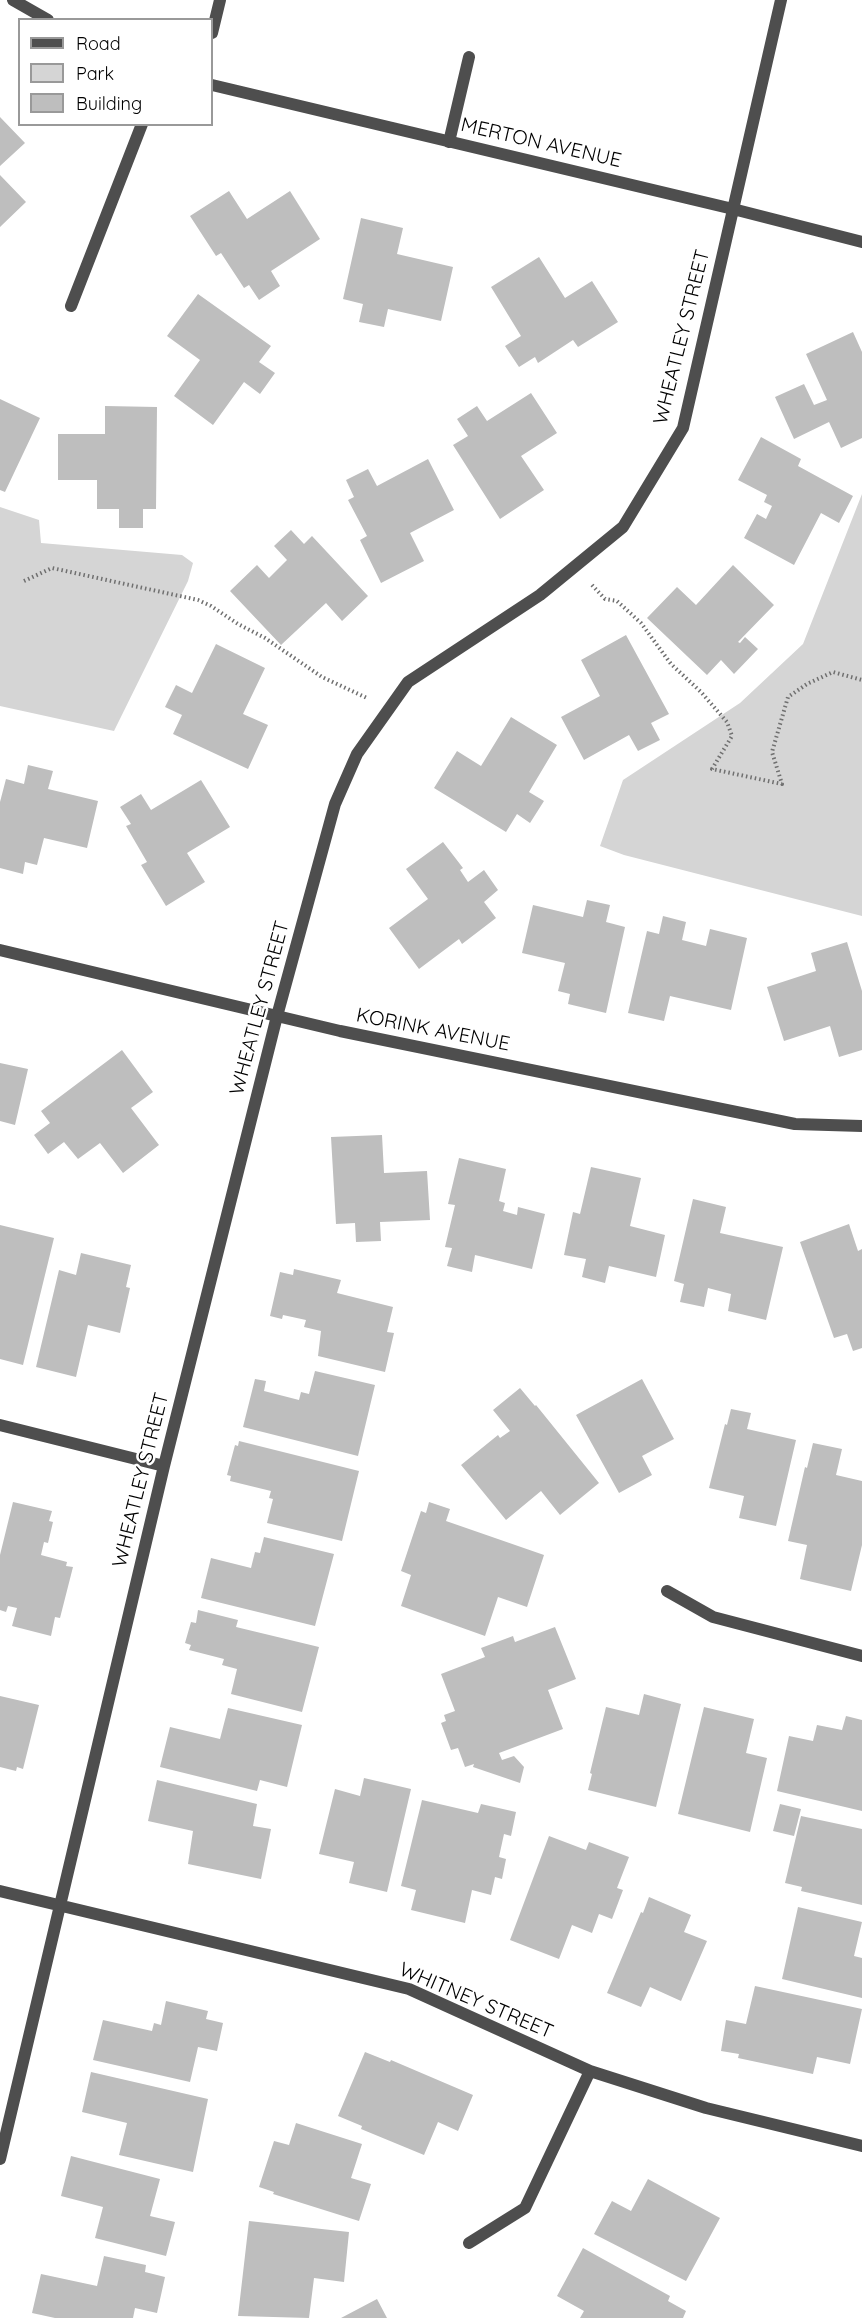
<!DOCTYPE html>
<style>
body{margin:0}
#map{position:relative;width:862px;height:2318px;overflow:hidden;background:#fff;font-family:Quicksand,sans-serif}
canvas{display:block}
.legend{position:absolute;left:18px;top:18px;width:195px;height:108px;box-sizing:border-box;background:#fff;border:2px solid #999;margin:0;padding:8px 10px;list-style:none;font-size:18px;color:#000}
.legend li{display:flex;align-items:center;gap:12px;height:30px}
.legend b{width:30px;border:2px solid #999}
</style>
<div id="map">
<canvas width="862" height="2318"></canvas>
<ul class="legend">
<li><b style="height:8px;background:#4e4e4e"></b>Road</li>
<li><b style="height:16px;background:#d5d5d5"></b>Park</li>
<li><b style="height:16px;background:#bebebe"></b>Building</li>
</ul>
</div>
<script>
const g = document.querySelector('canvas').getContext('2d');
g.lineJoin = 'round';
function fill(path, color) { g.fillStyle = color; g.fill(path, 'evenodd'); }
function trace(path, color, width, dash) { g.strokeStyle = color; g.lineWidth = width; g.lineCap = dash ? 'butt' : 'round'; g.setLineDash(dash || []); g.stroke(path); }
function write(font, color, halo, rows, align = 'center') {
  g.font = font + ' Quicksand,sans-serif'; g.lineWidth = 5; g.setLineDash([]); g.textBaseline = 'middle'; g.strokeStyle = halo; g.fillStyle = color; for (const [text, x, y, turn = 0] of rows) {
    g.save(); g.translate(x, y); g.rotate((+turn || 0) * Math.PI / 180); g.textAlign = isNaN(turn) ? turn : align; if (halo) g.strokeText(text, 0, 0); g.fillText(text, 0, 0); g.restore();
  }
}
const green = new Path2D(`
 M862,494V916L624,855L600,846L623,780L740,703L803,644Z
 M0,507L39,520L41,543L182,555L193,563L188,581L114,731L0,706Z`);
const building = new Path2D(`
 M0,117L25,143L0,166Z
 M0,175L26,202L0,227Z
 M229,191L247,219L290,191L320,239L271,271L280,286L259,300L249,285L244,288L221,253L216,256L190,216Z
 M361,218L403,228L397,254L453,267L441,321L388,309L384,327L359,322L363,304L343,299Z
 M539,257L565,298L592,281L618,322L578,347L573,340L538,363L535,357L519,367L505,346L521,336L491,287Z
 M198,294L271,346L259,362L275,373L260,394L244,382L213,425L174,396L200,360L167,336Z
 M853,332L862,352V438L841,448L829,422L794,439L775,397L804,384L814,405L827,400L806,354Z
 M531,393L557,433L521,456L544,490L500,519L453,445L468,436L457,419L477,406L487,421Z
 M0,399L40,418L5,492L0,490Z
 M105,406L157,407L156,509H143V528H119V509H97V480H58V434H105Z
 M761,437L801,459L798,466L853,496L839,523L821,513L794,565L744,538L757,514L766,519L772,506L764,502L767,495L738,480Z
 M428,459L454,510L410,533L424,561L381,583L360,540L367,536L348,500L354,497L346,480L368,469L377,486Z
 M291,530L304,544L312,536L368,596L342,621L326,603L281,645L230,591L257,565L269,578L287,560L274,546Z
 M733,565L774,605L738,642L740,643L745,637L758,649L734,674L721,660L707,675L647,618L677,587L696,605Z
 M626,635L669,714L651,723L660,740L638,751L629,735L584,760L561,717L600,696L581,660Z
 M216,644L265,668L243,714L268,725L248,769L173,734L182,715L165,707L176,685L192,693Z
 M511,717L557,745L529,792L544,801L530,823L517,814L506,832L434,788L457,751L481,766Z
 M28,765L53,771L48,789L98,801L87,848L44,838L37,865L25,862L23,874L0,868V802L6,779L24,784Z
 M201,780L230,827L187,853L205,882L166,906L141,865L147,862L126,826L131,824L120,807L141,794L151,810Z
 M443,842L463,868L460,870L468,882L484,870L498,890L484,902L496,918L462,944L459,939L419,969L389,928L428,899L406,869Z
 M587,900L610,905L606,922L625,927L606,1013L568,1004L570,994L558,991L565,963L522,953L533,905L583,917Z
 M663,916L686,922L682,940L706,946L710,929L747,938L731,1010L670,996L664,1021L628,1013L647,931L659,934Z
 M847,942L862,991V1050L839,1057L830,1026L784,1041L767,987L816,971L811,953Z
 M122,1050L153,1092L131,1108L159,1145L123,1173L100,1143L78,1159L64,1142L48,1154L34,1135L50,1123L41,1111Z
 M0,1063L28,1069L15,1125L0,1121Z
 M382,1135L384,1173L427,1171L430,1220L380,1222L381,1241L356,1242L355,1223L336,1224L331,1137Z
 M459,1158L506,1169L499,1201L505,1203L503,1211L517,1215L518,1207L545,1214L532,1269L475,1255L472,1272L447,1266L452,1248L445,1247L455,1205L448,1204Z
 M591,1167L641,1178L630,1226L665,1235L656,1277L609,1266L605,1283L582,1277L586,1259L564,1255L573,1212L580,1214Z
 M693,1199L726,1207L720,1233L783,1247L766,1320L728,1311L731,1294L708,1288L704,1307L680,1302L684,1284L674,1281Z
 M849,1224L858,1251L862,1249V1348L853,1351L847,1334L834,1338L800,1242Z
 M0,1225L54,1238L23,1365L0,1359Z
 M81,1253L131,1265L126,1287L130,1288L120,1333L88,1325L76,1377L36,1367L59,1270L76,1275Z
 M294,1269L341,1280L337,1293L393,1307L387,1332L394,1333L385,1372L318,1356L321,1331L304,1327L306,1320L283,1315L282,1319L270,1316L280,1272L293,1275Z
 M315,1371L375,1385L358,1456L243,1427L255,1379L266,1381L264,1391L299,1400L301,1392L309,1394Z
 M642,1379L674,1439L642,1456L652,1475L619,1493L576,1415Z
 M520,1388L535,1406L536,1405L599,1483L560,1515L541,1491L506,1520L461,1465L498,1435L500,1438L510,1431L493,1410Z
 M731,1409L751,1413L747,1429L796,1440L776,1526L739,1518L744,1496L709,1488L725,1424L727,1425Z
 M239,1441L359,1471L342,1541L267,1523L273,1499L269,1498L271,1491L230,1481L231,1476L227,1475L235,1445L238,1446Z
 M813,1443L842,1449L836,1475L862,1481V1545L851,1591L800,1579L807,1545L788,1541L805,1467L807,1468Z
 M13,1502L52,1511L49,1521L53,1522L48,1543L44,1542L41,1555L67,1562L66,1566L73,1567L60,1618L55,1617L51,1636L12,1626L17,1608L8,1606L6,1612L0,1610V1555Z
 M429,1502L450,1509L446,1521L544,1555L527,1607L498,1597L485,1636L401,1606L411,1575L401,1571L421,1511L426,1513Z
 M264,1537L334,1554L315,1626L201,1598L211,1558L251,1568L255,1552L260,1553Z
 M198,1610L238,1620L236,1627L319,1647L302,1712L231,1694L237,1669L222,1665L224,1659L189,1650L191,1645L185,1643L191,1622L196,1623Z
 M555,1627L576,1679L548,1690L563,1729L499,1753L502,1760L514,1756L524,1767L520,1783L473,1767L474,1764L465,1767L458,1748L451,1750L441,1723L446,1721L444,1715L455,1711L441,1674L485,1657L481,1648L513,1636L515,1642Z
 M644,1694L681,1704L656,1807L588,1790L592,1774L590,1773L606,1707L639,1715Z
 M0,1696L39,1705L23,1769L17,1767L16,1771L0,1767Z
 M704,1707L754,1719L746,1753L767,1758L750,1832L678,1814Z
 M228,1708L302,1725L287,1787L260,1780L257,1791L160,1767L170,1727L220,1739Z
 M846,1716L862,1720V1811L777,1791L789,1736L813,1741L817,1725L842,1730Z
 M364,1778L411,1789L387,1892L349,1883L354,1862L319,1854L335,1789L360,1796Z
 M157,1780L257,1804L253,1826L271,1829L261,1879L188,1864L193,1831L148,1821Z
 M422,1800L478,1813L481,1804L516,1812L511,1836L504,1834L499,1857L506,1859L502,1879L495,1877L491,1895L472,1890L465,1923L411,1910L416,1890L401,1886Z
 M780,1804L801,1809L794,1836L773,1831Z
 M801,1816L862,1829V1905L801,1891L802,1887L785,1883Z
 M549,1836L586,1850L589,1842L629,1857L617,1888L623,1890L612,1919L599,1914L592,1933L572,1925L559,1959L510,1940Z
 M649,1897L691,1915L684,1932L707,1941L681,2001L650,1987L641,2007L607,1993L641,1912L643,1913Z
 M798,1907L862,1922L854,1956L862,1958V1998L782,1979Z
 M755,1986L862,2009L850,2064L817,2057L813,2074L738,2058L739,2054L721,2051L726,2020L746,2024Z
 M166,2001L208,2011L206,2019L223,2023L217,2051L198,2047L190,2082L93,2060L103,2020L152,2031L154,2023L161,2025Z
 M365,2052L390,2062L391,2060L473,2095L458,2131L438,2122L424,2155L361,2129L362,2126L338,2116Z
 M91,2072L208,2099L193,2172L119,2155L127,2123L82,2112Z
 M296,2123L362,2144L351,2178L371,2184L359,2221L273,2194L274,2192L259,2187L274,2141L289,2145Z
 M71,2156L160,2179L150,2216L175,2222L166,2256L95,2238L103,2207L61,2196Z
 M648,2179L720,2218L686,2281L594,2234L612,2201L631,2211Z
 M249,2221L349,2232L344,2282L314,2278L309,2318L238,2316Z
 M583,2248L670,2296L668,2301L686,2311L683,2318H580L584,2311L557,2296Z
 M104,2256L146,2265L145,2272L165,2277L157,2313L135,2308L133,2318H55L32,2313L41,2274L97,2286Z
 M377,2299L387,2318H341Z`);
const path = new Path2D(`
 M24,581L52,568L198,600L211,606L238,624L265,638L322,677L367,698
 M592,585L605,599L617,601L641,623L671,664L701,692L727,722L732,736L712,769L782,784L772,752L788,697L807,684L833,672L862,680`);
const service = new Path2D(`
 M212,33L220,0
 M449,142L469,57`);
const minor = new Path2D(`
 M13,0L48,20
 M212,85L733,209L862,242
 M71,306L142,124
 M0,950L340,1031L795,1124L862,1126
 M0,1425L164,1466
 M667,1591L713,1617L862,1656
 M0,1891L409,1989L590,2071L706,2108L862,2146
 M0,2159L164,1466L277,1016L335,804L357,754L408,682L540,595L623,527L683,428L781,0
 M469,2243L525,2208L590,2071`);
const streetNames = [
 ["MERTON AVENUE",541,143,13],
 ["WHEATLEY STREET",682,337,-76],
 ["WHEATLEY STREET",260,1008,-75],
 ["KORINK AVENUE",433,1030,11],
 ["WHEATLEY STREET",141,1480,-76],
 ["WHITNEY STREET",476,2001,23]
];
fill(green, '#d5d5d5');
fill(building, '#bebebe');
trace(path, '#707070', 4, [1.5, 3]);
trace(service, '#4e4e4e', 12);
trace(minor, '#4e4e4e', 12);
write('20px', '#000', '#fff', streetNames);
</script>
